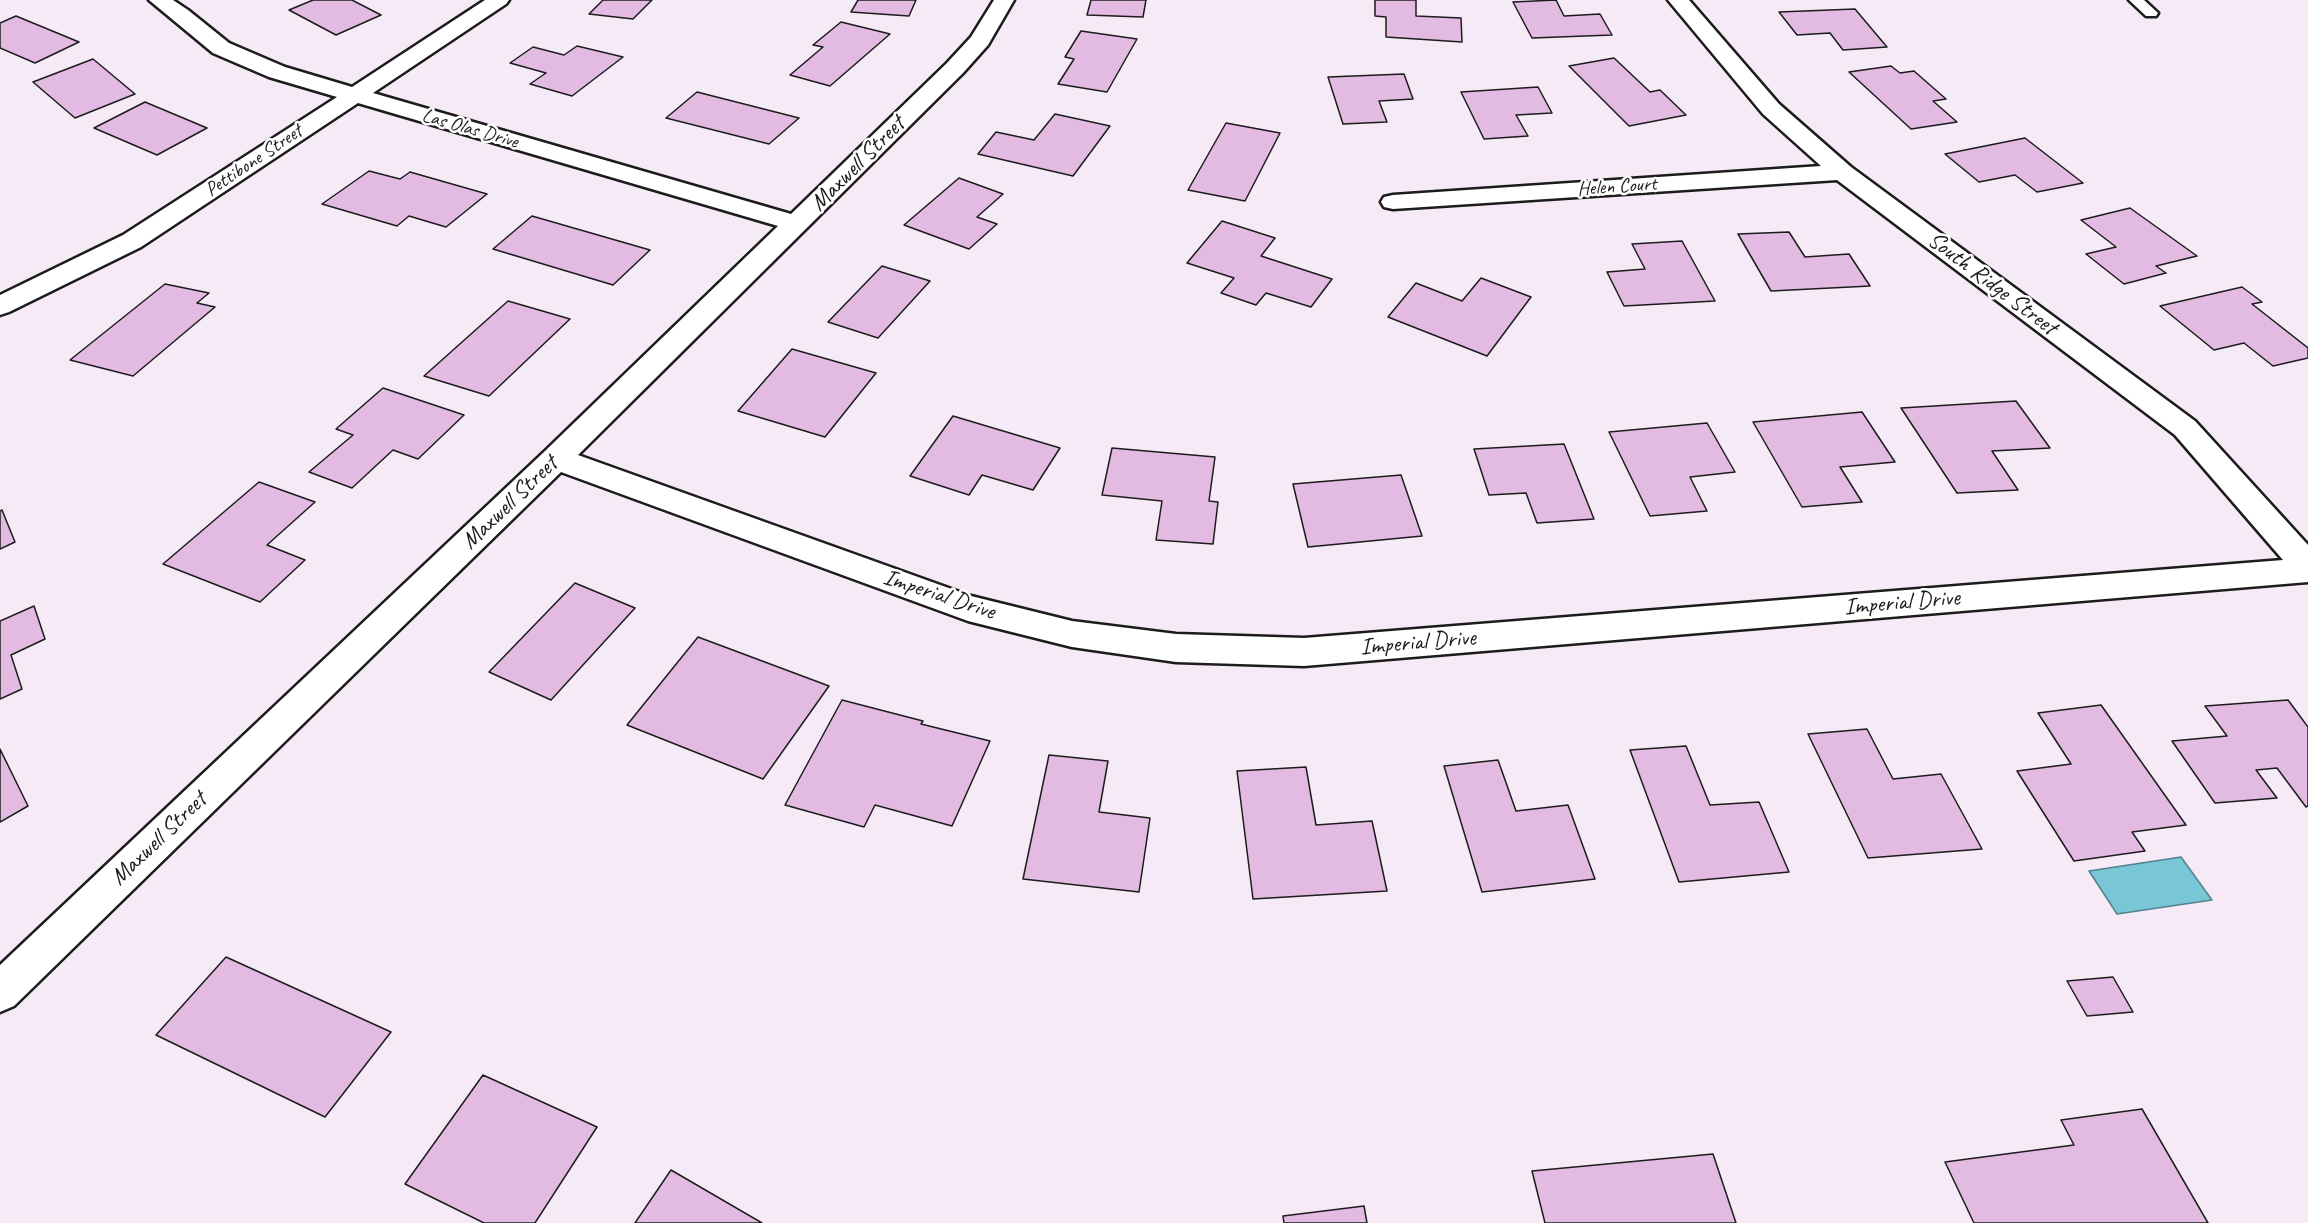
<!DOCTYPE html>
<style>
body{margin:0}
canvas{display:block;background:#f6eaf6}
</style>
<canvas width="2308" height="1223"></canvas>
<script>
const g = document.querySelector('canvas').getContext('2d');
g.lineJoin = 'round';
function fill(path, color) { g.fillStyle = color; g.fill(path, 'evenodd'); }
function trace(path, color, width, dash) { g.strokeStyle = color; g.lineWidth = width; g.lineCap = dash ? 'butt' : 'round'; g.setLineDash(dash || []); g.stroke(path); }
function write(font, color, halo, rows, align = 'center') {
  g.font = font + ' Caveat,sans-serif'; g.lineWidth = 5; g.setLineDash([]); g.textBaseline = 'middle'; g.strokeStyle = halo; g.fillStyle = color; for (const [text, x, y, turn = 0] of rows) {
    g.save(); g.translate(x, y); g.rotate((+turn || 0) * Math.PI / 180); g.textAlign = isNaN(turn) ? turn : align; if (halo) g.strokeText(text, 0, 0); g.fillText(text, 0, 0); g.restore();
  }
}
const water = new Path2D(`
 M2181,857L2212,900L2117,914L2089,871Z`);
const building = new Path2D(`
 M313,0H352L381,15L336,35L289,10Z
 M603,0H652L633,19L589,14Z
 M858,0H916L909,16L851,12Z
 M1091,0H1146L1143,17L1087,15Z
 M1375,0H1416V16L1461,18L1462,42L1386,37V17L1375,16Z
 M1556,0L1564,16L1600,14L1612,35L1532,38L1513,2Z
 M1855,9L1887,47L1843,50L1830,33L1797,35L1779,12Z
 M16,16L79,42L35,63L0,48V23Z
 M841,22L890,34L830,86L790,75L823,47L813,45Z
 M1081,31L1137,39L1107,92L1058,84L1074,59L1065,57Z
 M577,46L623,57L572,96L530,84L546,73L510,63L533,47L564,55Z
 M1614,58L1650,92L1660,90L1686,115L1629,126L1569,66Z
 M93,59L135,94L75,118L33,82Z
 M1891,66L1900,73L1914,71L1946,99L1933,101L1957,122L1911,129L1849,72Z
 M1404,74L1413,99L1379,101L1387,122L1343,124L1328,77Z
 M1538,87L1552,113L1516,115L1528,136L1484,139L1461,92Z
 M697,92L799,118L769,144L666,118Z
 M145,102L207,128L157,155L94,128Z
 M1055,114L1110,126L1073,176L978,154L996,132L1034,140Z
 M1226,123L1280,133L1245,201L1188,190Z
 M2025,138L2083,183L2037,192L2015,175L1979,182L1945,154Z
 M369,171L400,179L410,172L487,194L446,227L409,216L397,226L322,204Z
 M959,178L1003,194L977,217L997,224L969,249L904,225Z
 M2130,208L2197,256L2156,266L2166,273L2124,284L2086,254L2116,247L2081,220Z
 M532,216L650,250L613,285L493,249Z
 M1222,221L1275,238L1261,256L1332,279L1311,307L1266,293L1256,305L1221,293L1234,278L1187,263Z
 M1789,232L1805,257L1849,254L1870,286L1771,291L1738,234Z
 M1682,241L1715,301L1624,306L1607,272L1645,269L1632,244Z
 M882,266L930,281L878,338L828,322Z
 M1481,278L1531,297L1487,356L1388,317L1416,283L1462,301Z
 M165,284L209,293L197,303L215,307L133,376L70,360Z
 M2242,287L2262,302L2252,304L2308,348V358L2273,366L2244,343L2214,350L2160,306Z
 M508,301L570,319L489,396L424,376Z
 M792,349L876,373L825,437L738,411Z
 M383,388L464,415L418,459L393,450L352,488L309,472L353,435L336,429Z
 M2016,401L2050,448L1992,451L2018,490L1957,493L1901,408Z
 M1862,412L1895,462L1840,467L1862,502L1802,507L1753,422Z
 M953,416L1060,448L1033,490L982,475L969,495L910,476Z
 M1707,423L1735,472L1690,477L1707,511L1650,516L1609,432Z
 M1564,444L1594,519L1537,523L1526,493L1489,495L1474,449Z
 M1112,448L1215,457L1209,501L1218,502L1213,544L1156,540L1162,501L1102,495Z
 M1401,475L1422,536L1308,547L1293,484Z
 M259,482L315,502L267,545L305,560L260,602L163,564Z
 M2,510L15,542L0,549V511Z
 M575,583L635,608L551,700L489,672Z
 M34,606L45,639L11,655L22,689L0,699V621Z
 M698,637L829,686L763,779L627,725Z
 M842,700L923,721L921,724L990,741L952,826L875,805L864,827L785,805Z
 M2288,700L2308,727V806L2306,807L2277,768L2256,770L2277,798L2215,803L2172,741L2227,736L2205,706Z
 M2101,705L2186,825L2132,832L2145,851L2074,861L2017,771L2071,764L2038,713Z
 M1867,729L1893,779L1941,774L1982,849L1868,858L1808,734Z
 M1686,746L1710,805L1759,802L1789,872L1679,882L1630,750Z
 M0,749L28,806L0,822Z
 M1049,755L1108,761L1099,812L1150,818L1139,892L1023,879Z
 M1498,760L1516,811L1568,805L1595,879L1482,892L1444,766Z
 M1306,767L1316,825L1372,821L1387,891L1253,899L1237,771Z
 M226,957L391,1032L325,1117L156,1035Z
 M2113,977L2133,1012L2087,1016L2067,981Z
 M483,1075L597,1127L535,1223H484L405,1184Z
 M2142,1109L2208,1223H1974L1945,1162L2074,1145L2061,1120Z
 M1713,1154L1736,1223H1545L1532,1171Z
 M671,1170L762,1223H635Z
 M1364,1206L1367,1223H1284L1283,1216Z`);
const lane = new Path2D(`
 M2129,0H2144L2158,13L2156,16H2146Z`);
const street = new Path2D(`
 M149,0H173L188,10L229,43L285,67L352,87L485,0H509L506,4L373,93L791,214L947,63L971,37L994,0H1014L988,45L963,73L578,455L971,596L1072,621L1176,634L1304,638L2283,560L2175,435L1837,180L1393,209L1384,207L1381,202L1384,197L1393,195L1821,166L1763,114L1668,0H1689L1779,104L1851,167L2195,421L2308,545V582L1304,666L1176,662L1072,647L968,621L561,472L14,1006L0,1012V965L545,451L778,226L358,103L141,247L9,312L0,315V295L123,235L337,97L269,77L213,53Z`);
const farStreetnames = [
 ["Las Olas Drive",470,129,16],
 ["Pettibone Street",254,161,-34],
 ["Helen Court",1617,187,-4]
];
const streetNames = [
 ["Maxwell Street",858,164,-45],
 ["South Ridge Street",1992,284,37],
 ["Maxwell Street",510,503,-44],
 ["Imperial Drive",939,595,18],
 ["Imperial Drive",1902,603,-5],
 ["Imperial Drive",1418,643,-5],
 ["Maxwell Street",159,839,-44]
];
fill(water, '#78c6d6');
trace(water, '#53828c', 1.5);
fill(building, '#e2bae2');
trace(building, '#1c1c1c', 1.5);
trace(lane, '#1c1c1c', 5);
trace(street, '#1c1c1c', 5);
fill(lane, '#fff');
fill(street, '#fff');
write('20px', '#1c1c1c', '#fff', farStreetnames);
write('24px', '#1c1c1c', '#fff', streetNames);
</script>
